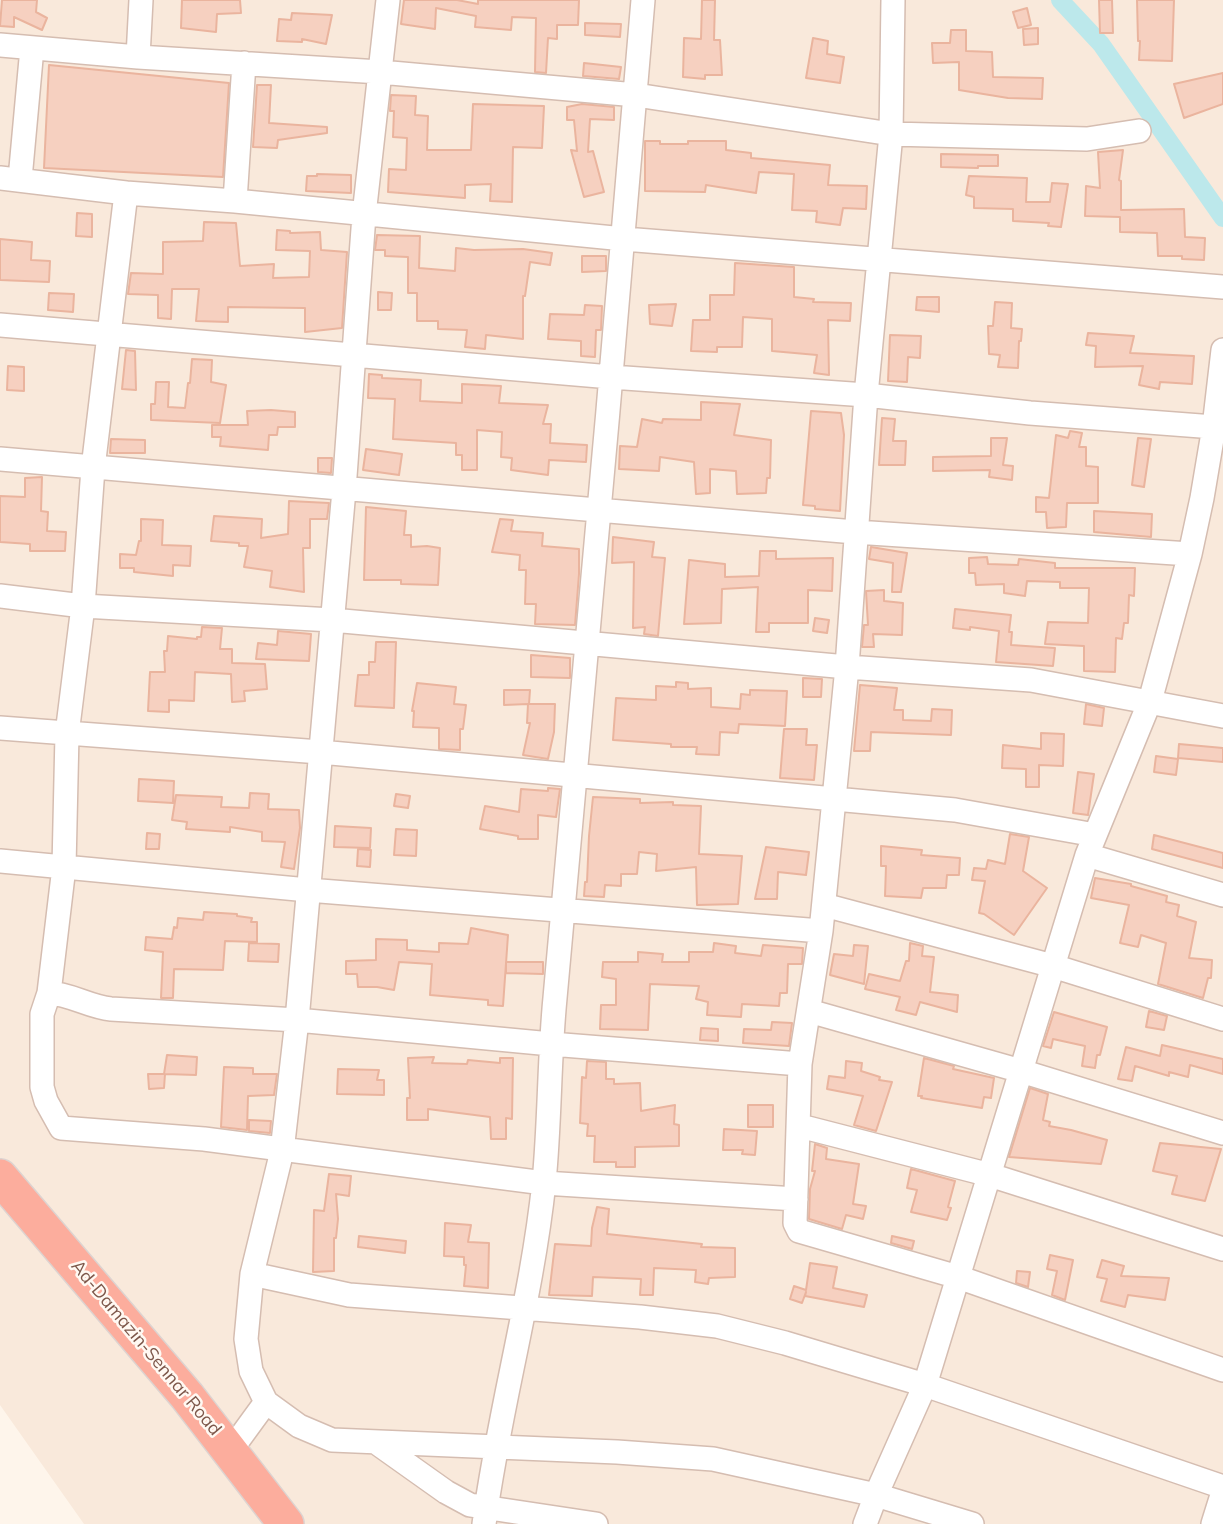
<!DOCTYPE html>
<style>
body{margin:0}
canvas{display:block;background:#fef5eb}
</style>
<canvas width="1223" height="1524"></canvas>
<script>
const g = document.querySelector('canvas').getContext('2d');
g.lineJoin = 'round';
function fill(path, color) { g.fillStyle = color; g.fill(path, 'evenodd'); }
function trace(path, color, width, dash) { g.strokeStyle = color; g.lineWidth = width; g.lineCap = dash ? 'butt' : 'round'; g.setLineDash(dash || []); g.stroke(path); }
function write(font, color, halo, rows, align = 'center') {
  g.font = font + ' Mulish,sans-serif'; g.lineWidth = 5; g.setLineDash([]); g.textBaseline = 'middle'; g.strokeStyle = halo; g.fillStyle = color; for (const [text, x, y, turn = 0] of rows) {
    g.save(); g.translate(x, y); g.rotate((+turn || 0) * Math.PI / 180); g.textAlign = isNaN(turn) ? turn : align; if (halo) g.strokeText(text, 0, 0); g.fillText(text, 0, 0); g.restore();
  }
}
const residential = new Path2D(`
 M0,0H1223V1524H84L0,1405Z`);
const canal = new Path2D(`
 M1060,0L1101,44L1223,218`);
const building = new Path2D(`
 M2,0H37L36,12L47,18L42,30L14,17V27L0,26Z
 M182,0H240L241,13L217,14L216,32L181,28Z
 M404,0H457L478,4V0H579L578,25H557V39L548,38L546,73L535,72L536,18L512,17L511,30L475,27L476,16L436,8L435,29L401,24Z
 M702,0H715L714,40H720L722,75H705V79L683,77L684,38L701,39Z
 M1099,0H1112L1113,33H1100Z
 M1137,0H1174L1172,61L1139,60L1140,41H1138Z
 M1027,8L1031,25L1018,28L1013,12Z
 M292,13L332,15L326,44L302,39V42L277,41L279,19L291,20Z
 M585,23L621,24L620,37L585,35Z
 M1038,28V44L1024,45L1023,29Z
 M951,30H966V51L992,52L993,77L1043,78L1042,99L1008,98L959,90V62L933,63L932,43H950Z
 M813,38L828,41L827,54L844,57L840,83L806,78Z
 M584,63L621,67L619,79L583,76Z
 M49,65L229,83L223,177L44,168Z
 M1223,73V104L1184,118L1174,84Z
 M257,85H271L269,123L327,127V133L278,140L277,148L253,147Z
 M391,95L416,96L415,115L428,116L427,150H471L473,104L544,106L542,148L513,147L512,202L490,201L491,184L465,185V198L388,192L389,169L406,170L407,138L393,137L394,111H390Z
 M582,104L614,107V120L590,119L588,152L593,151L604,192L584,197L571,150L577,151L574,120H567V107Z
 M645,141H660V144H688V141H726V150L751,153V158L830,165L828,185L867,186L866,209L843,208L840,225L816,222L817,211L792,210L794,174L759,172L756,193L706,185L705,192L645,191Z
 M1123,150L1119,180L1121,181V210L1184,209L1185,237L1205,238L1204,260L1182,259V256H1158L1157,233L1120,232V217L1085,216L1086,186L1100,188L1098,152Z
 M941,154L998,155V166H978V168L941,167Z
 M317,174L351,175V193L306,191L307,176H317Z
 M969,176L1027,178L1026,202H1050L1052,183L1068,184L1061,227L1048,226L1049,223L1013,221V209L974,208V197L966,195Z
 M77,213L92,214V237L76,236Z
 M204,222L236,223L240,266L274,264L273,278L309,277L310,251L276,250L277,230L290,231V233L320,232L321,250L347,252L342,328L305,332V308L228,307V322L196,321L199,289H172L171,319L158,318V295L128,294L131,273L163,274V242L203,241Z
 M377,235L420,236L419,268L455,271L456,248L474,250L523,249L552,253L550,265L530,262L525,296H523V339L486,335L485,349L465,347L467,330L438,329V321H417V293H408V257L385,256V250H375Z
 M0,239L32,242L31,260L50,261L49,282L0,280Z
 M582,256H606V271L582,272Z
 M735,263L794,267V297L814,299L813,302L851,303L850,321L828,320L829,375L814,373L817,355L772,351V319L743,317L742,347H717V352L691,351L693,320H710V295H734Z
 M378,292L392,293L391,310H378Z
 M49,293L74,294L73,312L48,310Z
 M917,297H939V312L916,310Z
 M995,302L1012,303L1011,328L1022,329L1021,341H1019L1018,368L998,367L1000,355L989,354L988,326H993Z
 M676,304L672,326L650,324L649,305Z
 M585,305L602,306L601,330H596L595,357L581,356V341L548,339L550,314L584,315Z
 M1088,333L1134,336L1130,353L1194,356L1192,384L1160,382L1159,389L1139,385L1143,366L1095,367L1096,346L1086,345Z
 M890,335L921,336L920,358L908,357L907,382L888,381Z
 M126,350L135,351L136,390L122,389Z
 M192,359L212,360L211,382L226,385L220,423L151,420V404H155L156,382H169L168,407L185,408L188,383H190Z
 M8,366L24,367V391L7,390Z
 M369,374L382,375V378L421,380L420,401L462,403V384L501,386L499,403L548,405L543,424H551L550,443L587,445L586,462L549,460L548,475L511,470L512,458L501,457L502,432L477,430V470H462V455H456V443L393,439L395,399L368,398Z
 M701,402L740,404L734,435L771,440L770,478H767L766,493L737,494L736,471L710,469V493L696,494L694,462L660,457L659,471L619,469L620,446L637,447L642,419L662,423L663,419L701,420Z
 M271,410L295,412V427H278L277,435H269L268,450L220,446L221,437H212V425H248L247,411Z
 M811,411L841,413L844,435L840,511L815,509V506L803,505Z
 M882,418L895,419L893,441H906L905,465H879Z
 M1070,431L1082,433L1079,447H1086V466L1098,467V503H1067L1066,527L1047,528L1046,512H1036V497L1049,498L1056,435L1068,438Z
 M991,438H1007L1003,465L1013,466L1012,480L989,477L990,470L933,471V457L991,456Z
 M1138,438L1151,439L1144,487L1132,485Z
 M111,439L145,440V453H110Z
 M366,449L402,454L399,475L363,470Z
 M318,458H332L331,473L318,472Z
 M42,477L41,511L48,512L47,531L66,532L65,551H30V544L0,542V496L25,497V478Z
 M289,501L329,503L327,519H310V548H303L304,592L270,587L272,571L244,567L248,546H239V543L211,541L214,516L262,519L261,538L288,534Z
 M366,507L406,511L404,535H411V547L427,546L440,548L438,585L401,584V580H364Z
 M1094,511L1152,514L1151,537L1094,532Z
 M141,519L163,520L162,545L191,546L190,566L173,565V576L134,572V568H120V554L136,555L139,541H141Z
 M500,519L513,520L511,531L543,533L542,546L579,549V574L575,625L535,624L536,604H525L526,570H519L520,555L492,552Z
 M613,537L654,542L652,557L665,558L658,636L644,634L645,627L633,628L634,562L612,563Z
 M871,547L907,553L901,592H892L893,563L869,559Z
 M760,551H776V559L833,558L832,591L808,590V623H769V632H756L758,587L722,589L721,623L684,624L689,560L725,564V577L759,576Z
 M987,557L988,564L1018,565L1019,559L1055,563V568H1135L1134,596L1129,595L1128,623H1124L1122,639L1116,638L1115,672L1084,671V646L1045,644L1048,622L1088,623L1089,588H1060V582L1027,581L1025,596L1004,593V584L976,585L975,573H969V558Z
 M884,590V601L903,603L902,635L873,634L874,647H862L864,625H868L866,591Z
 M955,609L1011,615L1009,632H1012L1011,645L1055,648L1053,666L996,662L999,631L970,627V630L953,628Z
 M815,618L829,620L827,633L813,631Z
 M202,627L222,628L220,649H232V663L265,664L267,689L244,691L245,701L232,702L231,674L195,672L194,701L169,700V712L148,711L150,672H165L164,651H167L168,636L197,639V637H201Z
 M278,631L311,634L309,661L256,659L258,643L277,645Z
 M376,642H396L394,708L355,706L358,675H369V662H375Z
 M531,655L570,658V678L531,677Z
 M803,678L822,679L821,697H803Z
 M676,682L688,683V689L711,688V707L740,709L741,694L750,695V690L787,691L785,726L739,724L738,733L720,732L719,755L696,754L697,747H671V744L613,740L616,698L656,700V686L676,687Z
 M417,683L456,687L454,704L466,705L463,729H460V750L439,749V728L413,727L414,711H412Z
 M860,685L897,688L894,710H903V720L931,721L932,709L952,710L951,735L871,732L870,751H854Z
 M504,690H530L529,704H555L554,732L548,759L523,755L530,723H527L528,704L504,705Z
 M1086,704L1104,708L1102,726L1084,724Z
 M784,729H807L806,745H817L814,780L780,778Z
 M1041,733L1064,734L1063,766L1039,765V787H1026V769L1002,768L1003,745L1041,749Z
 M1179,744L1223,748V762L1178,758Z
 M1156,756L1178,759L1176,775L1154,772Z
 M1078,772L1094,774L1088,815L1073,813Z
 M139,779L174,781L173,803L138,801Z
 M548,788L560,789L556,817L538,815V839H518V836L480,829L485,806L519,812L521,789L548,791Z
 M250,793L269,794L268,809L299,810L300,828L294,869L281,867L285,842L262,841V832L230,827V832L186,829L187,822L172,820L176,795L222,797L221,807L249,808Z
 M396,794L410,796L408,808L394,806Z
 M593,797L640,799V803L673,802V805L701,806L699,854L742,856L738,904L697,905L696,867L656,871L657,854L639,852L637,874H621V886L605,885L604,897L584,896L585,882H587L589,836Z
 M335,826L371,828L370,848L334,847Z
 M396,829L417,830L416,856L394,855Z
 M147,833L160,834L159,849H146Z
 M1010,834L1029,837L1023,871L1047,888L1014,935L984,914L979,913L985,881L972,880L974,868L986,869L988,860L1005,864Z
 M1154,835L1223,853V868L1152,849Z
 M881,846L922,850L921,855L960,858L959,875H947L946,888H923L921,898L885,896L886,866H881Z
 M766,847L809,852L806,875L778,872L777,899H755Z
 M358,849L371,850L370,867L357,866Z
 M1095,878L1131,884V886L1167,896L1166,902L1179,905L1177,916L1196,922L1189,958L1212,960L1211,978H1208L1203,998L1158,984L1166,943L1141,935L1138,947L1120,943L1129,905L1091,898Z
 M204,912L237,914V916L252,918L251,922H257V942L225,941L223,970L174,969L173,998H161L163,952L145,950L146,937L172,939L174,927L177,928L178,918L203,920Z
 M471,928L508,935L503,1006L488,1005V1000L430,995L432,964L399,962L394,990L377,987H358L357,974H346V961L376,960V939L407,940V950L439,952V943L468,944Z
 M249,943L279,944L278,962L248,961Z
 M714,943L736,946L735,953L761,956L763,945L803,948L802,964H788L787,993H780L779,1006L742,1004L741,1017L707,1015L708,1002L696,999L699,986L650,984L648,1030L600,1029L601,1005H616V979L602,977L603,962H638V952L663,954L662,962H689V952H713Z
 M910,943L923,946L922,956L934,957L930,992L958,995L957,1012L920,1002L916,1015L896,1010L900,997L865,989L869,974L900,981L906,961H909Z
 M854,945L868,946L864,984L830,975L834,954L853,956Z
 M506,962H543V974L506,973Z
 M1149,1011L1167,1016L1164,1030L1146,1027Z
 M1054,1012L1107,1027L1100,1055H1097L1095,1068L1082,1066L1085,1046L1053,1039L1051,1048L1043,1046Z
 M772,1022L792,1023L789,1046L743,1043L744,1029L771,1030Z
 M701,1028L718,1029V1041L700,1040Z
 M1162,1045L1223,1059V1074L1190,1065L1188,1077L1169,1072V1076L1135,1066L1132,1081L1118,1079L1126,1047L1160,1056Z
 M167,1055L197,1057L196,1075L165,1074L164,1088L149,1089L148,1074H164Z
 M434,1057L432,1063L467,1064L468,1060L500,1063V1058H513L512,1119L506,1118V1139H491L490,1117L428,1109V1120H407V1098H410L408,1058Z
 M924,1058L954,1066L953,1069L994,1078L991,1098L984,1097L982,1108L921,1098L922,1096H918Z
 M587,1061L606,1062V1079H614V1084L640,1083L641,1111L675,1105L674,1124L679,1125V1146L635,1147V1167H616V1162H594L595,1136H587L588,1124L580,1123L582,1077L586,1078Z
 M846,1061L862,1063L861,1071L880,1077L879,1080L892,1082L876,1131L854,1125L863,1096L827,1089L829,1076L845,1078Z
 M224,1067L253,1068V1074H277L274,1095L248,1096L247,1130L221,1127Z
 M338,1069L379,1070L377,1080H384V1095L337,1094Z
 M1030,1088L1048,1094L1043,1120L1050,1122L1049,1126L1071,1130L1107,1140L1101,1164L1009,1157Z
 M748,1105H773V1127H748Z
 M249,1120L271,1121L270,1133L249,1131Z
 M724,1129L757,1131L755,1155L742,1154L743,1150H723Z
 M1160,1143L1221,1149L1205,1201L1172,1194L1177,1176L1153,1171Z
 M815,1144L827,1148L826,1159L859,1164L853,1204L866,1206L863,1219L846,1215L842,1229L809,1219L810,1189L815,1171H812Z
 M911,1169L955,1181L948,1207L951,1208L947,1220L911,1212L917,1190L907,1188Z
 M329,1174L351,1176L349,1196L336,1194L338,1219L336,1238H334V1271L313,1272L314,1210L324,1211Z
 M597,1207L609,1209L607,1234L702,1244L701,1247L735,1248V1277L709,1278L708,1284L695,1282L696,1270L654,1268L653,1295H640L641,1279L593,1277L592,1296L549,1295L555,1244L591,1246L592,1228Z
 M445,1223L471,1225L468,1242L489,1243L488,1288L464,1286L466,1265H464V1257L444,1256Z
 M359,1236L406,1241L405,1253L358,1247Z
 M892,1236L914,1241L912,1249L891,1243Z
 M1050,1255L1073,1260L1065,1300L1052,1295L1057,1271L1047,1269Z
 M1102,1260L1124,1266L1121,1276L1169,1278L1165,1300L1128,1295L1125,1307L1101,1301L1107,1279L1097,1277Z
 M810,1263L837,1267L833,1288L867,1295L864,1307L805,1296L806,1292L802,1303L790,1299L794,1286L806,1290Z
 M1017,1271L1030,1272L1028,1287L1016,1283Z`);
const minor = new Path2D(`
 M388,0L364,215L344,490L297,1020L282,1151L252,1274L246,1339L251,1371L266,1402L299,1426L332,1440L617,1452L713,1459L876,1495L972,1524
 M893,0L891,134L866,395L847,667L821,931L800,1064L795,1223L799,1231L958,1277L1223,1370
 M0,45L138,57L380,72L636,95L891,134L1087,139L1139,131
 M138,57L141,0
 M0,178L126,193L235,201L624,239L1223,287
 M20,179L32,48
 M126,193L93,468L83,606L67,734L64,867L49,993L42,1014V1087L46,1101L61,1128L204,1139L544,1183L796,1199
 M235,201L244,63
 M0,325L611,377L866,395L1030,413L1214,427
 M0,459L855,532L1190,554
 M0,596L83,606L332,620L847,667L1031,680L1223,716
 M0,728L320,752L955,810L1095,835
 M1087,855L1223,895
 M0,861L308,890L821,931
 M824,905L1053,966L1223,1019
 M49,993C71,994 89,1007 111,1009L297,1020L551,1044L800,1064
 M809,1011L1021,1071L1223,1133
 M800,1126L990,1175L1223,1249
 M252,1274L349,1295L640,1317L717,1326L785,1343L925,1385L1223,1487
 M377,1443L446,1492L470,1505L596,1524
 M231,1450L266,1402
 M484,1524C499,1409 532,1298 544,1182C550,1121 549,1059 555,998C585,665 616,333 643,0
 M865,1524L876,1495L925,1385L1087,855L1150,701L1190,554L1202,498L1214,427L1223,350
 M1213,1524L1223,1492`);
const highway = new Path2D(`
 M0,1177L187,1396L286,1524`);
const streetNames = [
 ["Ad-Damazin-Sennar Road",146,1348,50]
];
fill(residential, '#f9e9db');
trace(canal, '#bce8eb', 18);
fill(building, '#f6d0c0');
trace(building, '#eab49e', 2);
trace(minor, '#d5bdb1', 26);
trace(highway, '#ddd3d0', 38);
trace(minor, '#fff', 23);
trace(highway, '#fcad9d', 35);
write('18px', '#7d574a', '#fff9f3', streetNames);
</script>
